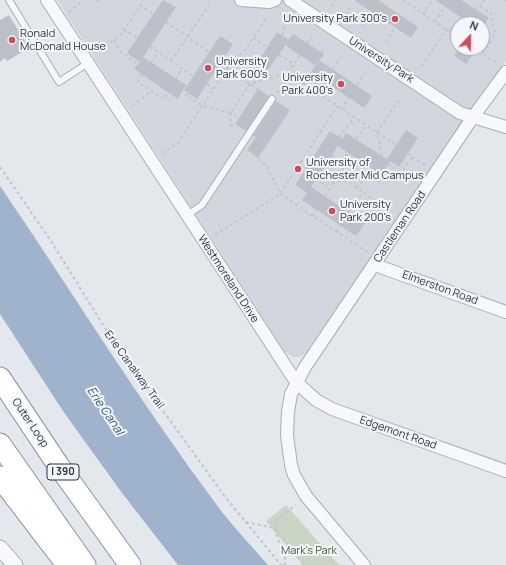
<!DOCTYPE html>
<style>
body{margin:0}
#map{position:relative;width:506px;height:565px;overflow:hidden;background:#e4e7ec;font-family:Manrope,sans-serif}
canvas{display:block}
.north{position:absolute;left:450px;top:16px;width:40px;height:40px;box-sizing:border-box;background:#f4f6f9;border:1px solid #a4a8b1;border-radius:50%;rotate:22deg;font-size:11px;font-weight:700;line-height:16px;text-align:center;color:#2b3445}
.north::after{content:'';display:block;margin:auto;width:14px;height:18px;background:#d1495b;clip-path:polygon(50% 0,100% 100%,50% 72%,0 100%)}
</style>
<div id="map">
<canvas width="506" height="565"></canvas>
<div class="north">N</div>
</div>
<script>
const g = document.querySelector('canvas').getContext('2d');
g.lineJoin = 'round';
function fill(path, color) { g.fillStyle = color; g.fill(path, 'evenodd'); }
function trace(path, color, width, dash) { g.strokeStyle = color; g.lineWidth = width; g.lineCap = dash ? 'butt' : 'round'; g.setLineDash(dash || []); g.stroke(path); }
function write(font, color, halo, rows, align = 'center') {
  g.font = font + ' Manrope,sans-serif'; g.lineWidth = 4; g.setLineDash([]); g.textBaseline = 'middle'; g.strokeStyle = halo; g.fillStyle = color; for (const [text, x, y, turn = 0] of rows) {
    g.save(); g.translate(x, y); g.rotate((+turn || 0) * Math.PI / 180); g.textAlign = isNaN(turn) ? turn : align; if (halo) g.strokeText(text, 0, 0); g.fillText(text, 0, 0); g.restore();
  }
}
const built = new Path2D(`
 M57,0H506V61L482,93L305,354L299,357H293L284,351ZM458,24H482V48H458Z`);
const green = new Path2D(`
 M286,505L339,565H303L266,521Z`);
const water = new Path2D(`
 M0,186C73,293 141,404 219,508C234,528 252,546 268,565H178L122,493L63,411L0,314Z`);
const building = new Path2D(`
 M163,0L176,7L140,62L143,57L186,85L178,99L134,69L140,62L127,53Z
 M354,0H378L418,27L411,38Z
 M435,0H461L489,18L485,24H471Z
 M9,15L29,48L7,61L5,58L0,62V20Z
 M277,32L289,40L268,70L257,63Z
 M293,34L324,54L316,66L285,45Z
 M220,36L233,44L197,99L184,90Z
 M459,48H477L466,64L454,56Z
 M319,60L372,96L364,108L311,72Z
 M258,89L269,96L246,131L235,124Z
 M276,101L290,110L258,158L247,150L256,137L253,136Z
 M406,130L418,138L399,167L390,161L381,175L338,146L307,193L311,187L365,223L356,236L302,200L307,193L295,185L330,131L342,139L346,133L387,159Z`);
const path = new Path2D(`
 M96,0L99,2L101,0
 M403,0L458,38
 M505,0L506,1
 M140,5L153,14
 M332,6L336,0
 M480,6L491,13L495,34L482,54L496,62
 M474,9L480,6L484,0
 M69,12L83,0
 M423,14L432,0
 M346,15L350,8
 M166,22L209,52
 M435,22L445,7
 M470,24H471
 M362,26L371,11
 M124,29L137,38
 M482,31L494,37
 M283,35L284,22L290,13
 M253,38L267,47
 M114,40L120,51L138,64
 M386,42L395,27
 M307,43L312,37
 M150,47L193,76
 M476,50L482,54
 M95,52L119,37L144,0
 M321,52L326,47
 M279,55L294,64
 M171,61L209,5
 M222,61L229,65
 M151,62L159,52
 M422,66L446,30L458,27
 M226,69L258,89
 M333,69L341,57
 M288,73L300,55
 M143,75L138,82L164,99L168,92
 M176,79L182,68
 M207,84L213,89
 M357,85L365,73
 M188,93L186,95L203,106L231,113L250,84L288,73L396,145
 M277,93L291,76
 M317,93L325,82
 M132,105L147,95L150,90
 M341,109L349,98
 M233,126L230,124L231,113L239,118
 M339,137L354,118
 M356,139L366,125
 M162,153L178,143L229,65L246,49L265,20V16
 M332,155L342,161L345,180L393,213
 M382,156L377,132L401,97
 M412,157L425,165
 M258,159L266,165L280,193
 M342,161L348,153
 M388,164L402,173
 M0,167L51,241L129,367L164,412L226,498L281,565
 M367,174L378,181L399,176L412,157L408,153
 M316,179L325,185L345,180
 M357,188L371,168
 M280,194L367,252
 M325,196L333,184
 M349,212L363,192
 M312,216L316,209
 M336,232L340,225
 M215,235L280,194L337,106
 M246,522L274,528L304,565
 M284,565L286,561L274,528L276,520L296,505`);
const service = new Path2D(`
 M9,0L59,82L88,63
 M186,216L202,205L272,99`);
const minor = new Path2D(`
 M47,0L296,382L316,400L332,409L506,471
 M241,0L269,2L275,0
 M290,0L460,113L506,127
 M375,265L506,312
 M364,565L306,496L294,475L291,465L287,435L288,412L291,394L305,367L473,117L506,72`);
const tertiary = new Path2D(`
 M0,548L15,565`);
const motorway = new Path2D(`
 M0,378L58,465L130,565
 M0,444L85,565
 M0,477L65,562`);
const markers = [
 [395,19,4,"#d1495b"],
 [12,40,4,"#d1495b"],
 [208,68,4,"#d1495b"],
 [341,84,4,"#d1495b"],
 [298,169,4,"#d1495b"],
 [332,211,4,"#d1495b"]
];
const shields = [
 [63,472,32]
];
const shieldNames = [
 ["I 390",63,472]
];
const poiNames = [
 ["University Park 300's",387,19,"right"],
 ["Ronald",20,34],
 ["McDonald House",20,47],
 ["University",216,62],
 ["Park 600's",216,75],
 ["University",333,78,"right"],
 ["Park 400's",333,91,"right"],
 ["University of",306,163],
 ["Rochester Mid Campus",306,176],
 ["University",340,205],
 ["Park 200's",340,218]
];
const streetNames = [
 ["University Park",381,60,33],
 ["Castleman Road",400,227,-56],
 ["Westmoreland Drive",228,279,57],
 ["Elmerston Road",440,288,20],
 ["Erie Canalway Trail",134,370,54],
 ["Outer Loop",30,423,56],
 ["Edgemont Road",398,433,19]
];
const parkNames = [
 ["Mark's Park",309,551]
];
const waterNames = [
 ["Erie Canal",105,411,56]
];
fill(built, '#d2d6de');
fill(green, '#c9d6c5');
fill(water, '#9fb4cc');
fill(building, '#bbc0ca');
trace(service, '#a9aeb7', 8);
trace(minor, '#a9aeb7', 14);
trace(tertiary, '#a9aeb7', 17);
trace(motorway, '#8b94a3', 23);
trace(path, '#c2c5cb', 2, [3, 3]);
trace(service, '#f7f8fa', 6);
trace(minor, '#f7f8fa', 12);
trace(tertiary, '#f7f8fa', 15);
trace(motorway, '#fff', 21);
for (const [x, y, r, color] of markers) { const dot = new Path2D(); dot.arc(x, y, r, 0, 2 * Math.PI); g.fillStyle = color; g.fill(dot); trace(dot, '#f4f6f9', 1.5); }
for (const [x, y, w] of shields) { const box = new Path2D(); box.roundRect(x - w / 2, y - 8, w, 16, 3); g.fillStyle = '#f4f6f9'; g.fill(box); trace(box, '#2b3445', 1); }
write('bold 10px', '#2b3445', null, shieldNames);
write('11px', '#2b3445', '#f4f6f9', poiNames, 'left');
write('11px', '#2b3445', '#f4f6f9', streetNames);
write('11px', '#3f6138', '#f4f6f9', parkNames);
write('italic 12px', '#34527a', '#f4f6f9', waterNames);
</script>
